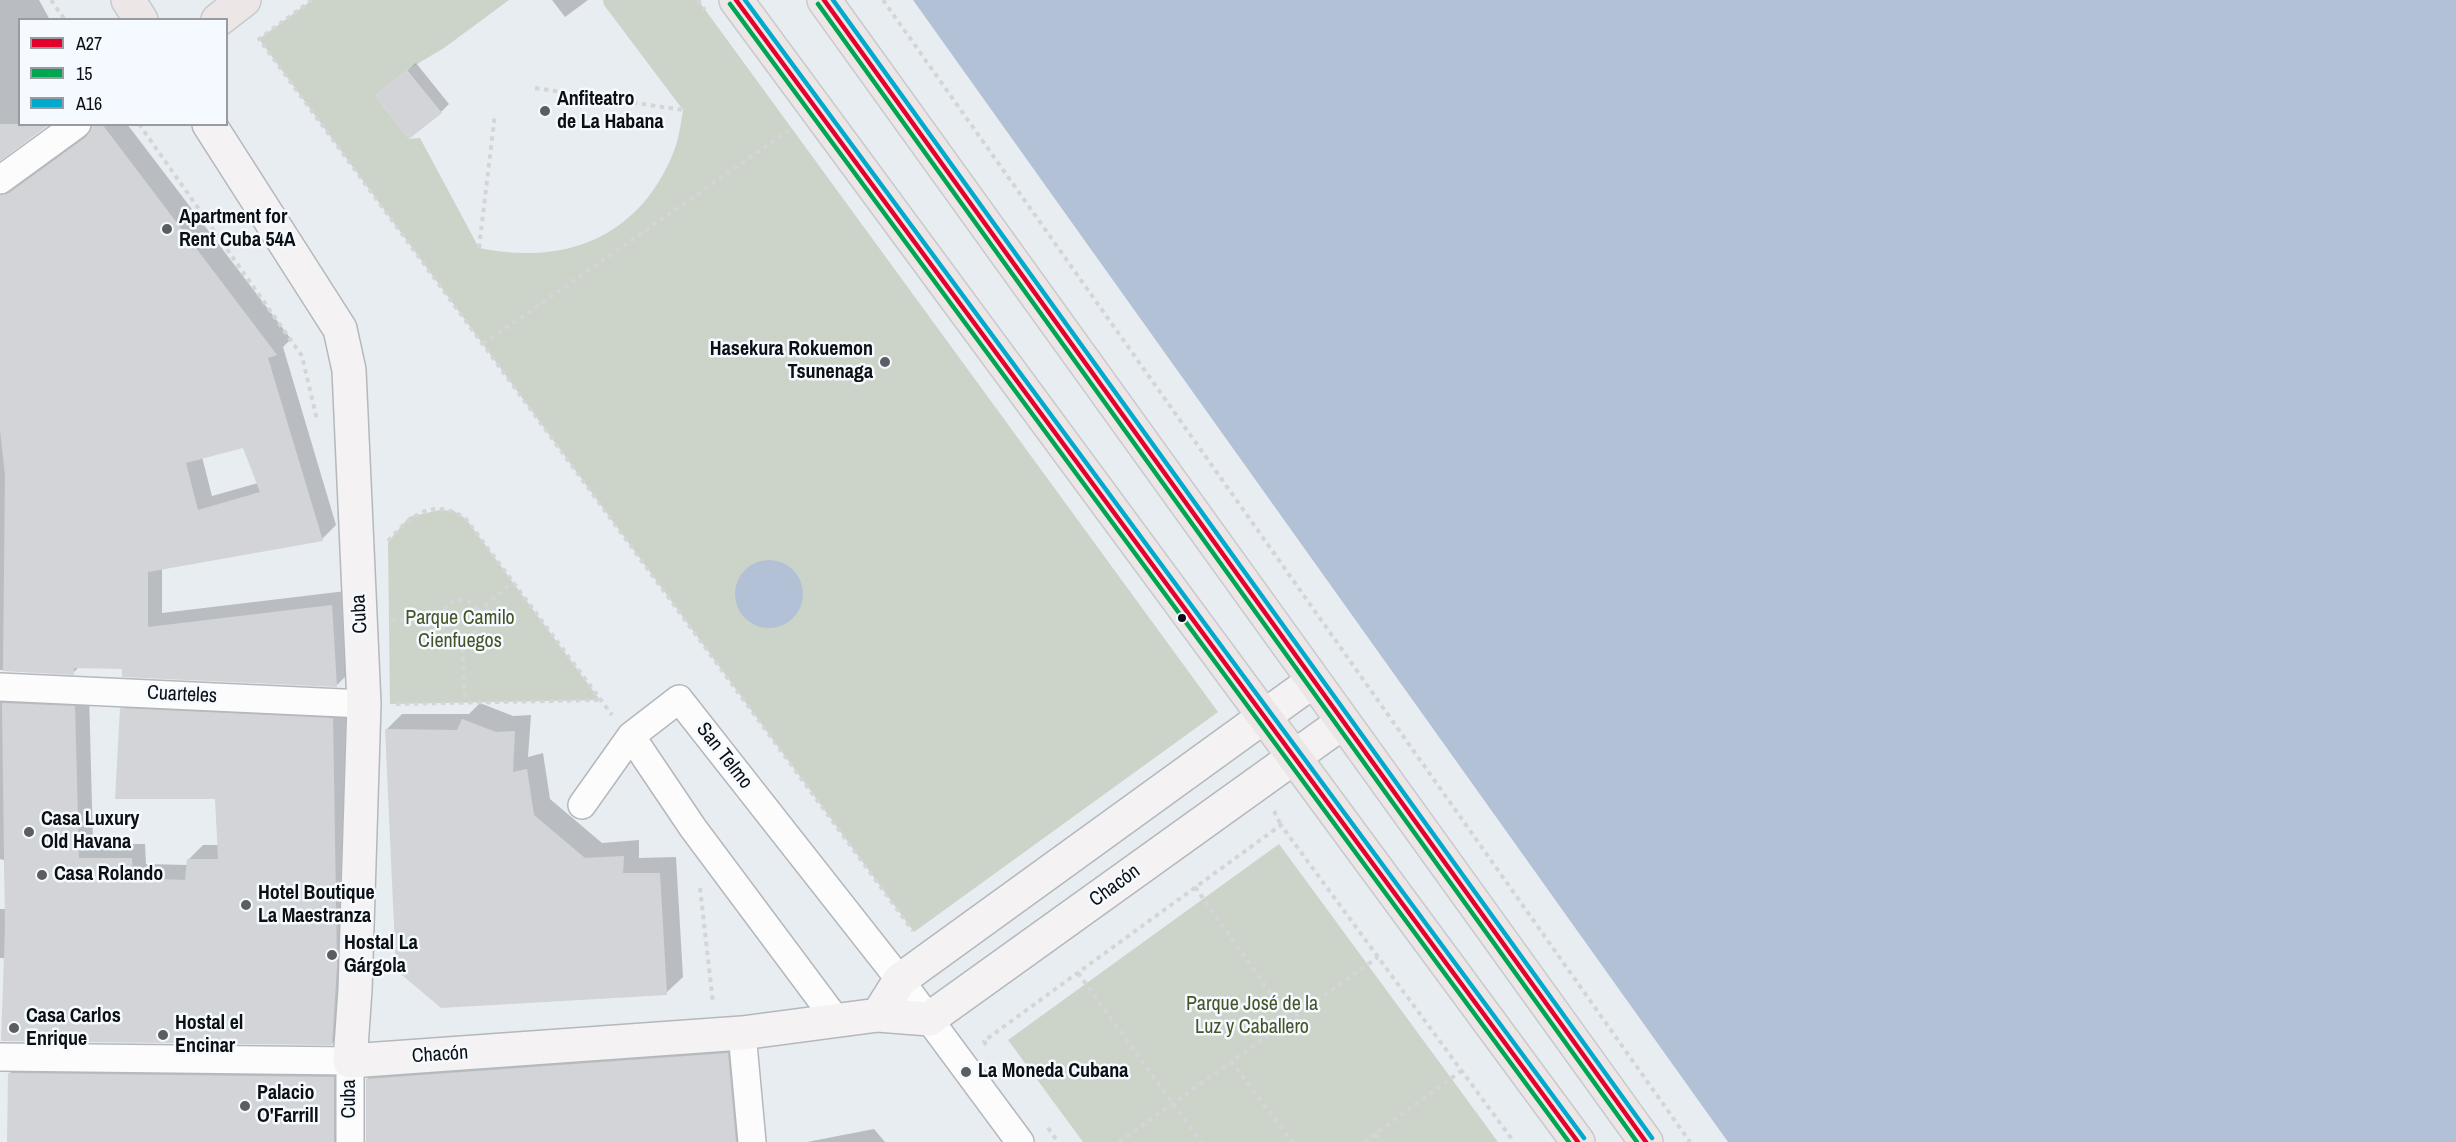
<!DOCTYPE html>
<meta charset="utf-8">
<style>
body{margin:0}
#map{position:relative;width:2456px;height:1142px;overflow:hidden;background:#e8edf2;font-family:"Archivo Narrow",sans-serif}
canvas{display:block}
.legend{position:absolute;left:18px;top:18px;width:210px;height:108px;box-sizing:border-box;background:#f4faff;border:2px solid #989ca1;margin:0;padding:8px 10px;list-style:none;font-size:18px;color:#0d1013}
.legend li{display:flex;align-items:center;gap:12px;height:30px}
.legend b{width:30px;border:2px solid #989ca1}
</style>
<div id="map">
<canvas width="2456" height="1142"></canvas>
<ul class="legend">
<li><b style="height:8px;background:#e4002b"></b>A27</li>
<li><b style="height:8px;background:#00a651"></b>15</li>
<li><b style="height:8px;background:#00a9ce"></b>A16</li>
</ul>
</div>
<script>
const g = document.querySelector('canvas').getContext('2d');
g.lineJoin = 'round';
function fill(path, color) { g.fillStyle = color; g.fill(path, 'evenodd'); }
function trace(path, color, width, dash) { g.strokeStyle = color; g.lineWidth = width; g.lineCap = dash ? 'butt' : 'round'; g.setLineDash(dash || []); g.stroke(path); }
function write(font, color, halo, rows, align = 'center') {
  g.font = font + ' "Archivo Narrow",sans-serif'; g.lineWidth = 5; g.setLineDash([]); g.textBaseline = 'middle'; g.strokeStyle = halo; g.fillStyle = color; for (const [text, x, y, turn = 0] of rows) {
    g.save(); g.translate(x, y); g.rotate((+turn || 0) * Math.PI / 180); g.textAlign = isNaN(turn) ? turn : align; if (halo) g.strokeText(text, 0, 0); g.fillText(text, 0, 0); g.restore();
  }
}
const green = new Path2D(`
 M312,0H509L444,48L407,70L375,96L409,139L420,138L479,248C566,266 640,237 674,151C679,138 681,123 683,110L604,5L603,0H698L1218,712L914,932L259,39Z
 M440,510L454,511L466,519L600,700L390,704L388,542L409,517Z
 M1279,844L1498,1142H1083L1008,1040Z`);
const water = new Path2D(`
 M913,0H2456V1142H1728Z
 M735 594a34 34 0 1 1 68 0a34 34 0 1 1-68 0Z`);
const shadow = new Path2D(`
 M0,0H39L50,20H20V124L0,159Z
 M552,0H588L565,17Z
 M416,63L449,104L441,112L377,96Z
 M97,124H127L291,339L283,347L336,525L322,539L162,568V613L346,591L351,671L337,685L124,667L80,666L73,673L0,670V166L9,181L25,179ZM244,446L258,483L212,496L202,457Z
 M0,679L89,692L93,844H145L146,864L188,865L189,859L203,845H218L216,798L122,709L136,695L347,704L350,974L346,1029L332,1044L11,959L0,958V909H6L4,860L0,859Z
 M480,703L513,716L531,715L528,757L543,753L550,799L602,843L639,840V858L676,857L683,977L666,993L386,730L402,714H469Z
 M742,1039L753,1142H367V1079L382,1065Z
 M24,1059L348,1063L359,1142H8L10,1073Z
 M874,1129L885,1142H807Z`);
const building = new Path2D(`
 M407,70L442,113L409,139L375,96Z
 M0,124H50L0,161Z
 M92,124H102L277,355L268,358L323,541L148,572V627L332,605L337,687L122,677V669L74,668V675L3,671L5,475L0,429V195L9,193L86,137ZM243,448L260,492L198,510L186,463Z
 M2,703L75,706L79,858H132L133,878L185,880L187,859H218L215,799H115L120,708L333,718L337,966L332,1045L1,1041L5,928Z
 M462,719L496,732L515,731L513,772L527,769L534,815L585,858L624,856L623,873H660L667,995L441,1008L396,970L385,729L457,730Z
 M728,1053L736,1142H366V1079Z
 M8,1073L334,1077V1142H7Z`);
const path = new Path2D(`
 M51,0L65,20
 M312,0L259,39L913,931
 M698,0L705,10
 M883,0L1690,1142
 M535,88L683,110
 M139,124L302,356L317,420
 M479,248L495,114
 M483,344L791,129
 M388,541C410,516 433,496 466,519L612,715
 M442 619a19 19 0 1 1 38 0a19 19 0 1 1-38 0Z
 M478,612L513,582
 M391,620L441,619
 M462,639L465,703
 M396,704L599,700
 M1274,811L1281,825
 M1195,887L1289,1019
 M700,888L713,1003
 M1078,973L1201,1142
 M986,1045L984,1041L1281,825L1514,1142
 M1231,1061L1292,1142
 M1048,1128L1058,1142
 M1375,1134L1381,1142
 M1119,1142L1378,957
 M1364,1142L1461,1071`);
const street = new Path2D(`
 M0,180L77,124
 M0,687L364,704
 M582,805L631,736
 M837,1021L693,828L631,736L679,699L900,980L1020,1142
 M742,1033L752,1142
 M0,1057L350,1061V1142`);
const secondary = new Path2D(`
 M209,124L340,329L349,370L364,704L355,990L350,1061L742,1033L878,1015L929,1019L1343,722
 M878,1015L900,980L1313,681`);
const primary = new Path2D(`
 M128,0L141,20
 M736,0L1578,1142
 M824,0L1646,1142
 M218,20L244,0`);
const bus1 = new Path2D(`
 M736,0L1578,1142
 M824,0L1646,1142`);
const bus2 = new Path2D(`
 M730,4L1569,1142
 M818,4L1637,1142`);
const bus3 = new Path2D(`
 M745,0L1584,1138
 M833,0L1652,1138`);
const markers = [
 [545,111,6,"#5a5d61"],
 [167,229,6,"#5a5d61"],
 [885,362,6,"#5a5d61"],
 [1182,618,5,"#0d1013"],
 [29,832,6,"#5a5d61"],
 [42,875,6,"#5a5d61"],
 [246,905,6,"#5a5d61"],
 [332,955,6,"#5a5d61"],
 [14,1028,6,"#5a5d61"],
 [163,1035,6,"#5a5d61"],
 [966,1072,6,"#5a5d61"],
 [245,1106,6,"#5a5d61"]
];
const poiNames = [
 ["Anfiteatro",557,100],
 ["de La Habana",557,123],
 ["Apartment for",179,218],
 ["Rent Cuba 54A",179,241],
 ["Hasekura Rokuemon",873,350,"right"],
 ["Tsunenaga",873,373,"right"],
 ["Casa Luxury",41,820],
 ["Old Havana",41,843],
 ["Casa Rolando",54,875],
 ["Hotel Boutique",258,894],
 ["La Maestranza",258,917],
 ["Hostal La",344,944],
 ["Gárgola",344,967],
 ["Casa Carlos",26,1017],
 ["Enrique",26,1040],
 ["Hostal el",175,1024],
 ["Encinar",175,1047],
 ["La Moneda Cubana",978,1072],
 ["Palacio",257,1094],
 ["O'Farrill",257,1117]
];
const streetNames = [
 ["Cuba",360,614,-93],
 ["Cuarteles",182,695,3],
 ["San Telmo",724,756,52],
 ["Chacón",1115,886,-36],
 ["Chacón",440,1055,-4],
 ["Cuba",350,1099,-90]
];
const parkNames = [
 ["Parque Camilo",460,619],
 ["Cienfuegos",460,642],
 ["Parque José de la",1252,1005],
 ["Luz y Caballero",1252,1028]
];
fill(green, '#ccd3c9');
fill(water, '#b2c1d5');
fill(shadow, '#0003');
fill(building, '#d3d4d7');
trace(street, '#b4b8bc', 30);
trace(secondary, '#b4b8bc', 36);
trace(primary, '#c7c9cb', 36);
trace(path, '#d4d5d7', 4, [4.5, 4.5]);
trace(street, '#fcfcfd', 27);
trace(secondary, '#f4f2f2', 33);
trace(primary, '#ece7e6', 33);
trace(bus1, '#e4002b', 4.5);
trace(bus2, '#00a651', 4.5);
trace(bus3, '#00a9ce', 4.5);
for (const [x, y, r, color] of markers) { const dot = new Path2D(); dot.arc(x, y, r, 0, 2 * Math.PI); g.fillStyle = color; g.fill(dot); trace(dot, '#f4faff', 2); }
write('bold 20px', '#0d1013', '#f4faff', poiNames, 'left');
write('20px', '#0d1013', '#f4faff', streetNames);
write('20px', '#445426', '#f4faff', parkNames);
</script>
